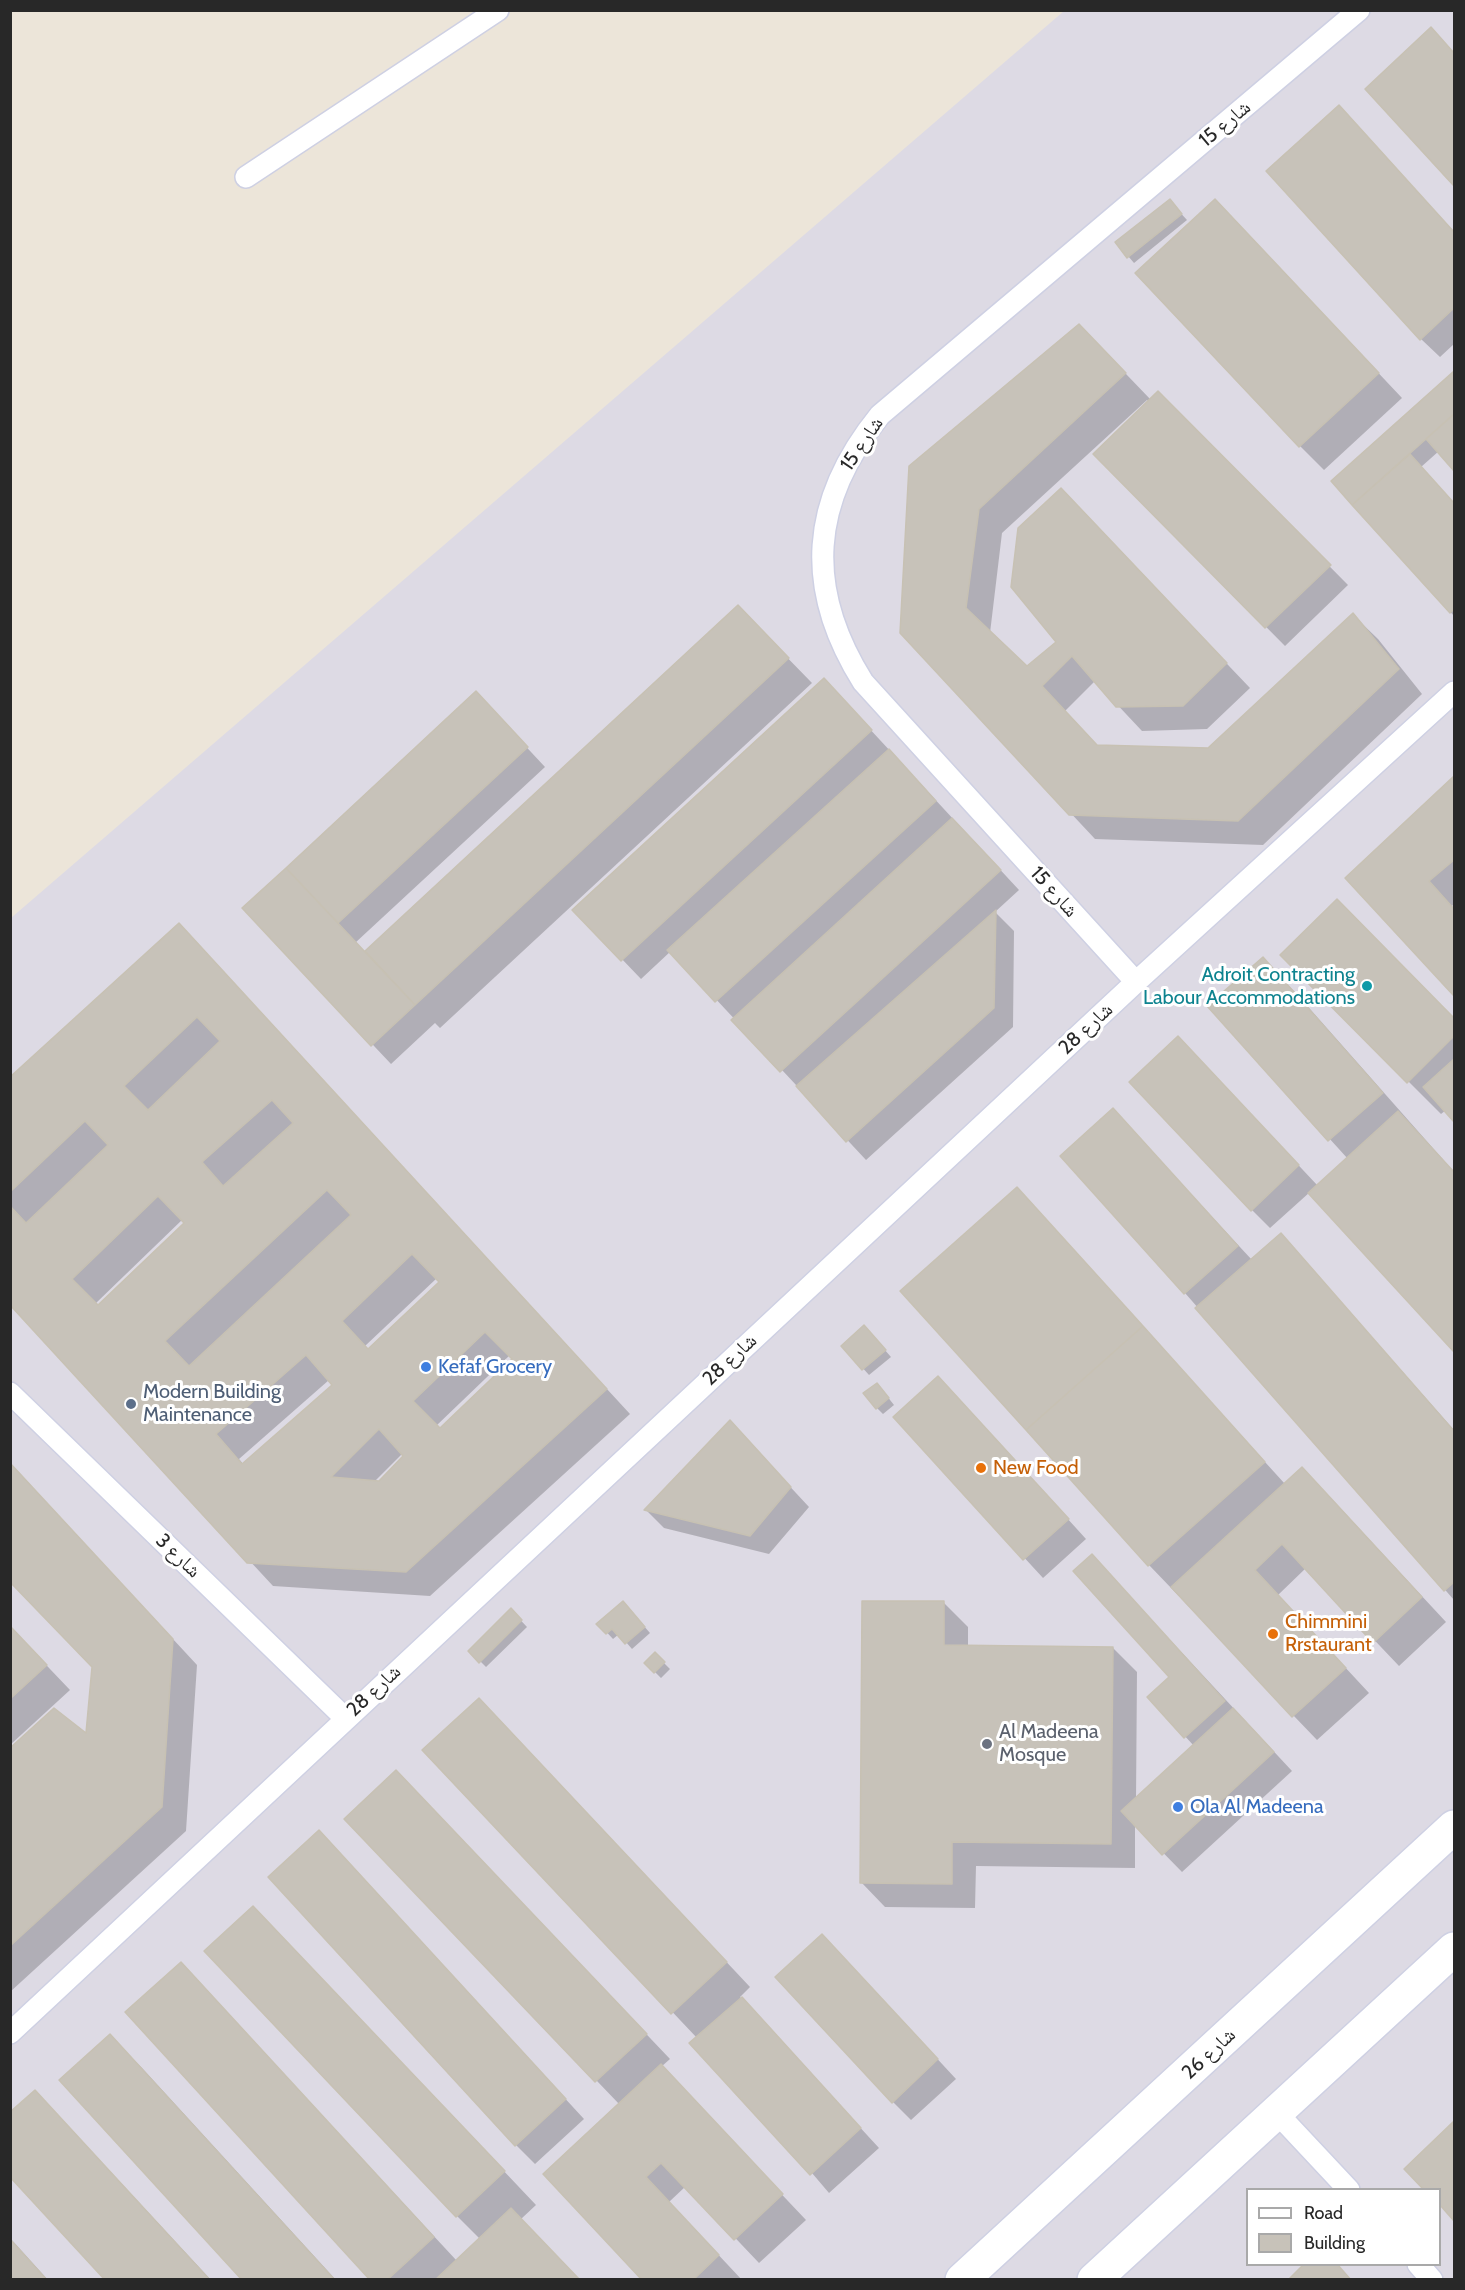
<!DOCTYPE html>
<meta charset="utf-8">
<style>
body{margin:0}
#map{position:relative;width:1465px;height:2290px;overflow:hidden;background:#ece5d9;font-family:Cabin,sans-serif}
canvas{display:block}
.frame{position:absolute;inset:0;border:12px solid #282828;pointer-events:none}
.legend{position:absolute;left:1246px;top:2188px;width:195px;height:78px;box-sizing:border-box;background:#fff;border:2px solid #a9a9a9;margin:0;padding:8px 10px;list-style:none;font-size:18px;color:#282828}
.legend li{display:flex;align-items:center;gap:12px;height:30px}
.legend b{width:30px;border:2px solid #a9a9a9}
</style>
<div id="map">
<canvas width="1465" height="2290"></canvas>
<div class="frame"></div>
<ul class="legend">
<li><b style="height:8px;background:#fff"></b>Road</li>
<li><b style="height:16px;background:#c7c2b9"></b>Building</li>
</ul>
</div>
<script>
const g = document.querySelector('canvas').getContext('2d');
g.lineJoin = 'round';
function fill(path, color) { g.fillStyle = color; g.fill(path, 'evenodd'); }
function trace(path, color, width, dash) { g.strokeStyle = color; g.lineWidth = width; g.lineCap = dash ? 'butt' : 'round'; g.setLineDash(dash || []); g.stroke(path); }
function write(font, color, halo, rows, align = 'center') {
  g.font = font + ' Cabin,"Noto Naskh Arabic",sans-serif'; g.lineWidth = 6; g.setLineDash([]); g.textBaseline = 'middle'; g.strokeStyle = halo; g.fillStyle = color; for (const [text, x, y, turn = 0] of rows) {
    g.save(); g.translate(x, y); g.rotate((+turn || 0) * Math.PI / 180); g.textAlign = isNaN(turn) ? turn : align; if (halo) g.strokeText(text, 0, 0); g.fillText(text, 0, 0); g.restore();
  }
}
const industrial = new Path2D(`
 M1064,11H1454V2279H11V918ZM1248,2190H1440V2264H1248Z`);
const shadow = new Path2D(`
 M1431,29L1454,54V184L1367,89Z
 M1339,107L1454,232V344L1440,357L1421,339Z
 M1175,207L1187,220L1134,263L1117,243Z
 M1239,225L1402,398L1324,470L1300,446Z
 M1103,350L1151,400L1158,393L1348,585L1285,646L1095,454L1149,402L1147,400L1002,533L990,633L1027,668L1058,642L1085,515L1250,688L1207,729L1142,731L1095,681L1065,711L1098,747L1209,749L1353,615L1378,639L1422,694L1263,845L1095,839L901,632L911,467Z
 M1454,373V469L1439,451L1421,467L1454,503V616L1333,482Z
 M738,607L812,683L440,1028L435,1023L391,1064L244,908L476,693L545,767L355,943L365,953Z
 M842,699L1019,890L995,912L1014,931L1013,1027L866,1160L671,951L641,979L575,910Z
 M1454,778V904L1452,906L1454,909V994L1347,878Z
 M1337,901L1454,1019V1119L1446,1110L1441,1114L1282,955Z
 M179,925L630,1414L430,1596L273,1586L10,1302V1079ZM183,1219L186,1223L98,1307L95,1304ZM437,1278L441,1282L369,1350L365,1346ZM510,1355L514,1359L440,1430L436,1426ZM329,1380L334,1385L244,1465L239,1459ZM403,1453L405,1457L380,1483L374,1482Z
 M1262,959L1295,992L1454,1172V1350L1310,1192L1270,1228L1252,1210L1197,1057L1318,1186L1348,1159L1209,1006Z
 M1113,1110L1252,1260L1281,1235L1454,1430V1600L1185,1293Z
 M1017,1189L1285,1484L1326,1493L1446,1622L1399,1666L1306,1568L1278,1595L1369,1693L1317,1740L1149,1565L902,1291Z
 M870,1333L891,1357L869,1375L843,1346Z
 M883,1391L894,1405L883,1414L877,1408Z
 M957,1397L1086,1539L1043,1578L895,1417Z
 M730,1422L809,1507L769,1554L664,1528L646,1510Z
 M10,1463L197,1665L186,1831L10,1992V1750L87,1736L94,1666L10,1580Z
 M1104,1569L1292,1771L1182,1872L1135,1824V1868L976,1866L975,1908L885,1907L861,1882L944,1603L968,1627V1647L1113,1648L1137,1672L1136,1800L1194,1746L1149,1697L1171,1677Z
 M629,1609L650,1633L632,1649L619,1634L613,1639L599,1624Z
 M511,1610L527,1627L486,1667L470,1651Z
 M10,1627L70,1690L10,1745Z
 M655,1654L670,1669L661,1678L646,1663Z
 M503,1724L750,1987L740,1997L879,2148L829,2193L697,2038L425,1750Z
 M420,1796L670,2059L661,2067L806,2220L759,2263L686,2186L669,2202L742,2280H644L620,2105L346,1819Z
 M337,1851L584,2119L535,2164L516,2145Z
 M286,1941L536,2205L521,2219L579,2280H372L181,1964L457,2261L480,2239L457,2216Z
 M840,1954L956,2079L911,2120L893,2102Z
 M110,2036L142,2068L336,2280H244Z
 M35,2092L67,2125L211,2280H107Z
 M1454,2123V2219L1440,2203V2190L1406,2169Z
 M10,2238L48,2280H10Z`);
const building = new Path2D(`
 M1431,27L1454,53V186L1365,89Z
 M1339,105L1454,232V308L1420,340L1266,171Z
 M1170,199L1182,214L1127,258L1115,242Z
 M1215,199L1379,373L1299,447L1135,273Z
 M1079,324L1126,373L979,509L966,608L1027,666L1056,642L1011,587L1018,528L1061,488L1227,663L1183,706L1116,707L1072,656L1042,686L1097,745L1208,748L1353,613L1399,669L1238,821L1069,815L900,633L909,466Z
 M1454,371V414L1352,505L1331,481Z
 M1158,391L1331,565L1265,628L1093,454Z
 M1454,414V471L1426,439Z
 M1410,454L1454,503V609L1450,613L1352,505Z
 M738,605L789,658L415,1005L365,951Z
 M824,678L872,730L621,961L572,910Z
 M476,691L528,747L338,923L286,868Z
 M889,749L936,801L715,1002L667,950Z
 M1454,776V860L1429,881L1454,909V996L1345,878Z
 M952,818L1001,870L780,1072L731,1020Z
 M286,868L415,1005L371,1046L242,908Z
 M1337,899L1454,1018V1036L1407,1083L1280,955Z
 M996,910L994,1008L846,1142L796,1086Z
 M179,923L607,1389L406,1572L247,1563L10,1305V1206L26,1223L108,1145L85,1121L10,1192V1077ZM197,1017L220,1041L148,1110L124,1086ZM272,1100L293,1123L223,1186L202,1162ZM327,1190L351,1215L189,1366L165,1341ZM158,1196L184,1223L98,1305L72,1279ZM412,1254L439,1282L368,1349L342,1321ZM485,1332L512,1359L440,1428L413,1401ZM306,1355L332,1385L242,1464L216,1434ZM379,1429L403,1456L379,1481L331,1477Z
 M1263,957L1383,1093L1328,1141L1207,1006Z
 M1178,1036L1299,1165L1251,1211L1129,1082Z
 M1454,1059V1122L1423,1087Z
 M1113,1108L1238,1246L1184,1294L1060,1156Z
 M1398,1111L1454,1172V1352L1308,1193Z
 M1017,1187L1143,1326L1026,1430L900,1291Z
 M1281,1233L1454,1431V1582L1444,1591L1195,1308Z
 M864,1325L886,1350L862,1370L841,1346Z
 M1143,1326L1265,1462L1148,1566L1026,1430Z
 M938,1376L1069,1519L1023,1560L893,1417Z
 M877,1383L889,1398L876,1409L863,1393Z
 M730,1420L791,1487L750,1536L644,1510Z
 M10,1463L173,1639L162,1807L10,1946V1748L54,1708L86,1733L92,1667L10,1582Z
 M1302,1467L1422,1597L1373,1643L1282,1544L1255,1570L1346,1668L1292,1717L1171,1587Z
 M1092,1554L1225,1701L1184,1738L1147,1697L1169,1677L1073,1571Z
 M623,1601L645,1627L625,1644L612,1629L606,1634L596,1624Z
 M862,1601H944V1645L1113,1647L1111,1844L952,1842V1884L860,1883Z
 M511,1608L522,1620L479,1663L468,1651Z
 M10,1626L47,1665L10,1699Z
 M655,1652L665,1662L654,1673L644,1663Z
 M479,1698L727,1962L671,2014L422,1750Z
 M1233,1708L1274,1752L1162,1855L1121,1811Z
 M396,1770L647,2034L595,2082L344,1819Z
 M319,1830L566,2099L515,2146L268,1877Z
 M253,1906L505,2171L456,2217L204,1951Z
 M822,1934L938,2059L892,2103L775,1977Z
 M181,1962L434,2237L387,2280H370L125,2012Z
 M742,1997L861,2128L810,2175L689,2043Z
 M110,2034L335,2280H242L59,2080Z
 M661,2064L783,2194L734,2240L661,2163L646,2177L719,2255L693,2280H642L543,2174Z
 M35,2090L210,2280H105L10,2177V2112Z
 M1454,2121V2221L1440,2205V2190H1424L1404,2169Z
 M511,2208L580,2280H435Z
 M10,2239L47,2280H10Z
 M1304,2264H1337L1351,2280H1288Z`);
const lane = new Path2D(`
 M246,177L498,10
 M1136,982L863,682C804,588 810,501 880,415L1359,10
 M10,1393L345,1718
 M10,2033L1136,982L1454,692
 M1276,2112L1349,2190
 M1418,2264L1432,2280`);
const secondary = new Path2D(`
 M962,2280L1454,1827
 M1094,2280L1454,1949`);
const markers = [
 [1367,986,6,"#0f9aa8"],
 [426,1367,6,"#3f7fe0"],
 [131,1404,6,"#5c6f8a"],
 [981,1468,6,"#e8710a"],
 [1273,1634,6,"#e8710a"],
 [987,1744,6,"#6b7280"],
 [1178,1807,6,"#3f7fe0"]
];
const streetNames = [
 ["شارع 15",1225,124,-40],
 ["شارع 15",862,444,-56],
 ["شارع 15",1054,892,48],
 ["شارع 28",1086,1029,-43],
 ["شارع 28",730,1360,-43],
 ["شارع 3",178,1556,44],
 ["شارع 28",374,1691,-43],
 ["شارع 26",1209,2054,-43]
];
const cultureNames = [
 ["Adroit Contracting",1355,975],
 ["Labour Accommodations",1355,998]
];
const shopNames = [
 ["Kefaf Grocery",438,1367],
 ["Ola Al Madeena",1190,1807]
];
const serviceNames = [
 ["Modern Building",143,1392],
 ["Maintenance",143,1415]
];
const foodNames = [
 ["New Food",993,1468],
 ["Chimmini",1285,1622],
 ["Rrstaurant",1285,1645]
];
const worshipNames = [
 ["Al Madeena",999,1732],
 ["Mosque",999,1755]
];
fill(industrial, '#dddae4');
fill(shadow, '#0003');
fill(building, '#c7c2b9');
trace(building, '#c7c1b3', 1.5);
trace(lane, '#ced0e3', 24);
trace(secondary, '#ced0e3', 36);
trace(lane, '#fff', 21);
trace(secondary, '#fff', 33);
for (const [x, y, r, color] of markers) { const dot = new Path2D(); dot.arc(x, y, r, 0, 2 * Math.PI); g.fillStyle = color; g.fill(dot); trace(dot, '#fff', 2); }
write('20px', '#282828', '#fff', streetNames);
write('20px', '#0d838f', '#fff', cultureNames, 'right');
write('20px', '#366cbe', '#fff', shopNames, 'left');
write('20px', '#4e5e75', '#fff', serviceNames, 'left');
write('20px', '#c56008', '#fff', foodNames, 'left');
write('20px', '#5b616d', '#fff', worshipNames, 'left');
</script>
